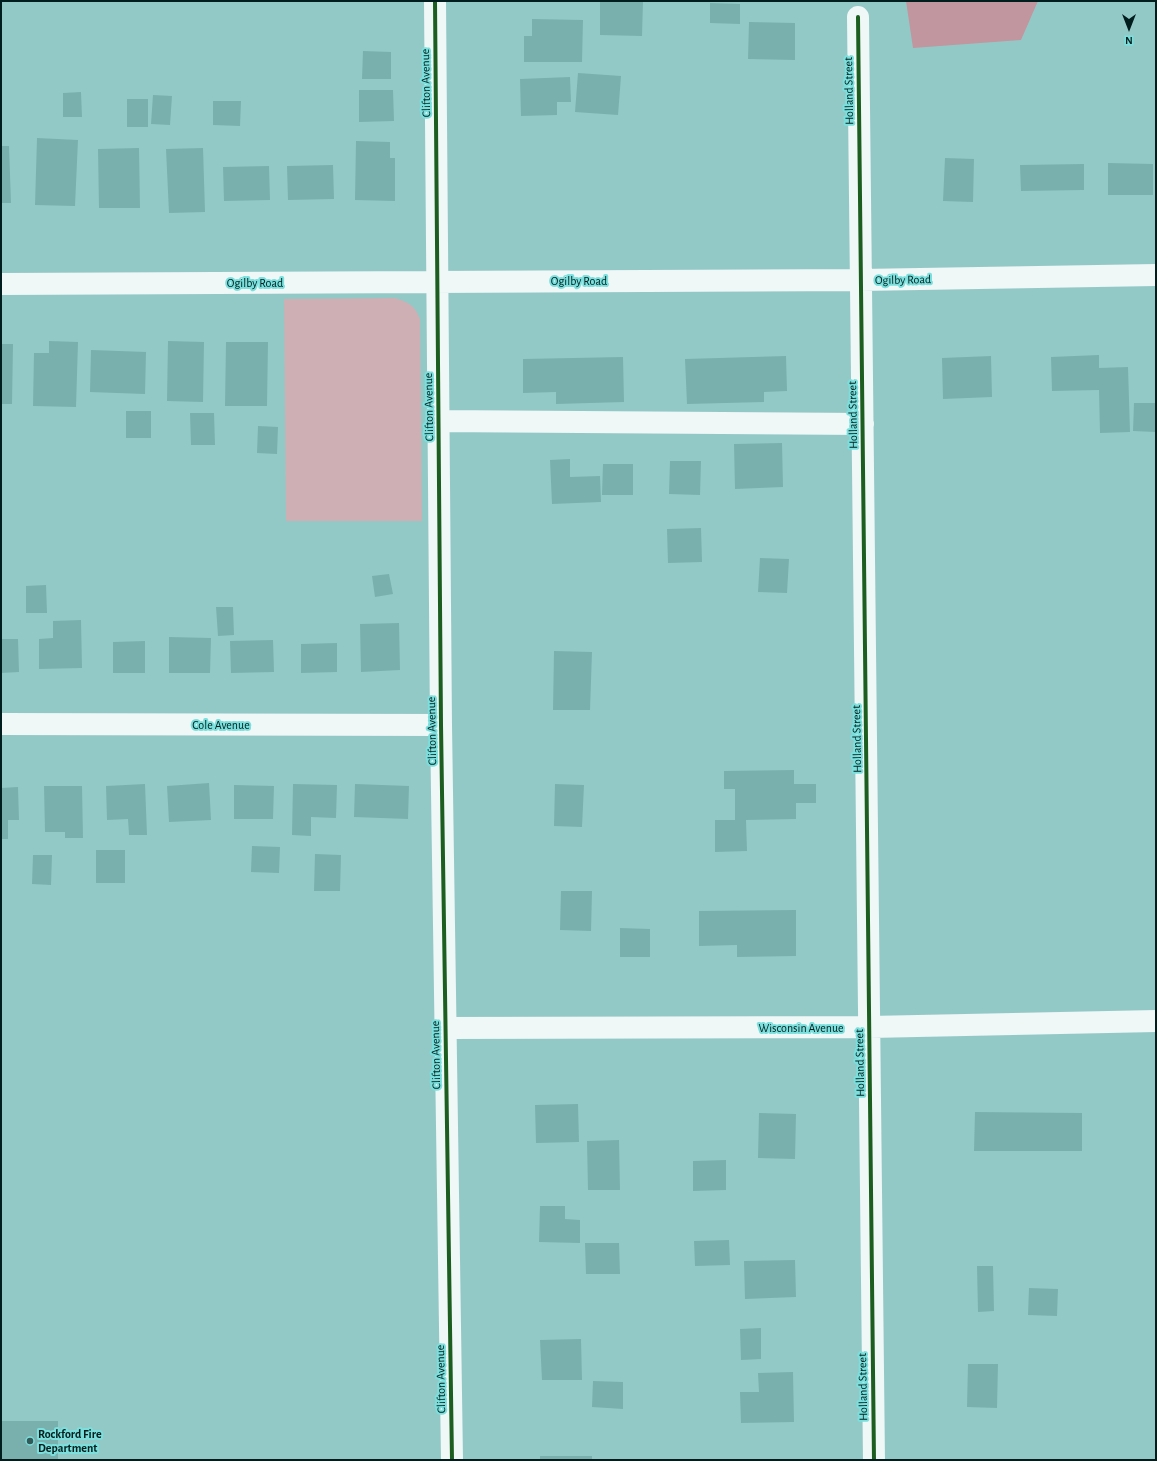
<!DOCTYPE html>
<style>
body{margin:0}
#map{position:relative;width:1157px;height:1461px;overflow:hidden;background:#92c9c7;font-family:"Alegreya Sans",sans-serif}
canvas{display:block}
.frame{position:absolute;inset:0;border:2px solid #001e1d;pointer-events:none}
.north{position:absolute;left:1109px;top:8px;width:40px;height:40px;-webkit-text-stroke:3px #7be0dd;paint-order:stroke;rotate:180deg;font-size:11px;font-weight:700;line-height:16px;text-align:center;color:#001e1d}
.north::after{content:'';display:block;margin:auto;width:14px;height:18px;background:#001e1d;clip-path:polygon(50% 0,100% 100%,50% 72%,0 100%)}
</style>
<div id="map">
<canvas width="1157" height="1461"></canvas>
<div class="frame"></div>
<div class="north">N</div>
</div>
<script>
const g = document.querySelector('canvas').getContext('2d');
g.lineJoin = 'round';
function fill(path, color) { g.fillStyle = color; g.fill(path, 'evenodd'); }
function trace(path, color, width, dash) { g.strokeStyle = color; g.lineWidth = width; g.lineCap = dash ? 'butt' : 'round'; g.setLineDash(dash || []); g.stroke(path); }
function write(font, color, halo, rows, align = 'center') {
  g.font = font + ' "Alegreya Sans",sans-serif'; g.lineWidth = 4; g.setLineDash([]); g.textBaseline = 'middle'; g.strokeStyle = halo; g.fillStyle = color; for (const [text, x, y, turn = 0] of rows) {
    g.save(); g.translate(x, y); g.rotate((+turn || 0) * Math.PI / 180); g.textAlign = isNaN(turn) ? turn : align; if (halo) g.strokeText(text, 0, 0); g.fillText(text, 0, 0); g.restore();
  }
}
const green = new Path2D(`
 M395,298C410,303 414,305 420,319L422,521H286L284,299Z`);
const forest = new Path2D(`
 M906,1H1038L1021,40L913,48Z`);
const building = new Path2D(`
 M600,1H643L642,36L600,35Z
 M710,3L740,4V24L710,23Z
 M532,19L583,20L582,62H524V36H532Z
 M749,22L795,23V60L748,59Z
 M363,51L391,52V79H362Z
 M578,73L621,76L618,115L575,112Z
 M570,77L571,102H557V115L521,116L520,79Z
 M359,90H393L394,121L359,122Z
 M81,92L82,117H63V93Z
 M153,95L172,96L170,125L151,124Z
 M127,99H148V127H127Z
 M213,101H241L240,126L213,125Z
 M37,138L78,140L75,206L35,205Z
 M356,141L390,142V158H395V201L355,200Z
 M1,146H9L11,203H1Z
 M139,148L140,208H99L98,149Z
 M203,148L205,212L169,213L166,149Z
 M945,158L974,159L973,202L943,201Z
 M1108,163L1153,164V195H1108Z
 M1084,164V190L1021,191L1020,165Z
 M333,165L334,199L288,200L287,166Z
 M269,166L270,200L224,201L223,167Z
 M49,341L78,342L76,407L33,406L34,353H49Z
 M168,341L204,342L203,402L167,401Z
 M226,342H268L267,406H225Z
 M1,344H13L12,404H1Z
 M91,350L146,352L145,394L90,392Z
 M1099,355V368L1128,367L1130,432L1100,433L1099,390L1052,391L1051,357Z
 M786,356L787,391L764,392V402L687,404L685,359Z
 M991,356L992,397L943,399L942,358Z
 M623,357L624,402L556,404V392L523,393V359Z
 M1134,403H1155V432L1133,431Z
 M126,411H151V438H126Z
 M190,413H214L215,445H191Z
 M258,426L278,427L277,454L257,453Z
 M782,443L783,487L735,489L734,444Z
 M570,459V477L600,476L601,502L552,504L550,460Z
 M670,461H701L700,495L669,494Z
 M603,464H633V495H602Z
 M701,528L702,562L668,563L667,529Z
 M760,558L789,559L787,593L758,592Z
 M389,574L393,594L375,597L372,576Z
 M46,585L47,613H26V586Z
 M216,607H233L234,635L218,636Z
 M81,620L82,668L39,669V639L53,638V621Z
 M399,623L400,670L361,672L360,624Z
 M169,637L211,638L210,673H169Z
 M1,639H18L19,672L1,673Z
 M273,640L274,672L231,673L230,641Z
 M145,641V673H113V642Z
 M337,643V672L301,673V644Z
 M554,651L592,652L590,710H553Z
 M794,770V784H816V803H796V819L746,820L747,851L715,852V820H735V789H724V771Z
 M209,783L211,820L169,822L167,786Z
 M145,784L147,835H129L128,819L107,820L106,786Z
 M293,784L337,785L336,818L311,817V836L292,835Z
 M355,784L409,786L408,819L354,817Z
 M555,784L584,785L582,827L554,826Z
 M234,785L274,786L273,819H234Z
 M44,786H82L83,838H65V832H45Z
 M18,787L19,820H8V839H1V788Z
 M252,846L280,847L279,873L251,872Z
 M96,850H125V883H96Z
 M315,854L341,855L340,891H314Z
 M33,855H52L51,885L32,884Z
 M561,891H592L591,931L560,930Z
 M796,910V956L737,957V945L699,946V911Z
 M620,928L650,929V957H620Z
 M578,1104L579,1142L536,1143L535,1105Z
 M975,1112L1082,1113V1151H974Z
 M759,1113L796,1114L795,1159L758,1158Z
 M619,1140L620,1190H588L587,1141Z
 M726,1160V1190L693,1191V1161Z
 M540,1206H565V1219L580,1220V1243L539,1242Z
 M729,1240L730,1265L695,1266L694,1241Z
 M585,1243H619L620,1274H586Z
 M795,1260L796,1297L745,1299L744,1261Z
 M977,1266H993L994,1311L978,1312Z
 M1029,1288L1058,1289L1057,1316L1028,1315Z
 M761,1328V1359L741,1360L740,1329Z
 M581,1339L582,1380H542L540,1340Z
 M968,1364H998L997,1408L967,1407Z
 M793,1372L794,1422L741,1423L740,1392H759L758,1373Z
 M593,1381L623,1382V1409L592,1407Z
 M1,1421H58V1460H1Z
 M540,1456H592V1460H540Z`);
const minor = new Path2D(`
 M435,1L441,725L452,1460
 M858,17L874,1460
 M1,284L861,280L1156,275
 M439,421L863,424
 M1,724L441,725
 M446,1028L870,1027L1156,1021`);
const cycleway = new Path2D(`
 M435,1L441,725L452,1460
 M858,17L874,1460`);
const markers = [
 [30,1441,4,"#335a58"]
];
const streetNames = [
 ["Clifton Avenue",426,83,-91],
 ["Holland Street",849,91,-91],
 ["Ogilby Road",903,280,-1],
 ["Ogilby Road",579,281],
 ["Ogilby Road",255,283],
 ["Clifton Avenue",429,407,-91],
 ["Holland Street",853,415,-91],
 ["Cole Avenue",221,725],
 ["Clifton Avenue",432,731,-91],
 ["Holland Street",857,739,-91],
 ["Wisconsin Avenue",801,1028],
 ["Clifton Avenue",436,1055,-91],
 ["Holland Street",860,1063,-91],
 ["Clifton Avenue",441,1379,-91],
 ["Holland Street",863,1387,-91]
];
const poiNames = [
 ["Rockford Fire",38,1434],
 ["Department",38,1448]
];
fill(green, '#cdafb4');
fill(forest, '#c1969f');
fill(building, '#79b0ae');
trace(minor, '#eff7f7', 22);
trace(cycleway, '#1b5e20', 4);
for (const [x, y, r, color] of markers) { const dot = new Path2D(); dot.arc(x, y, r, 0, 2 * Math.PI); g.fillStyle = color; g.fill(dot); trace(dot, '#7be0dd', 1.5); }
write('12px', '#001e1d', '#7be0dd', streetNames);
write('bold 12px', '#001e1d', '#7be0dd', poiNames, 'left');
</script>
